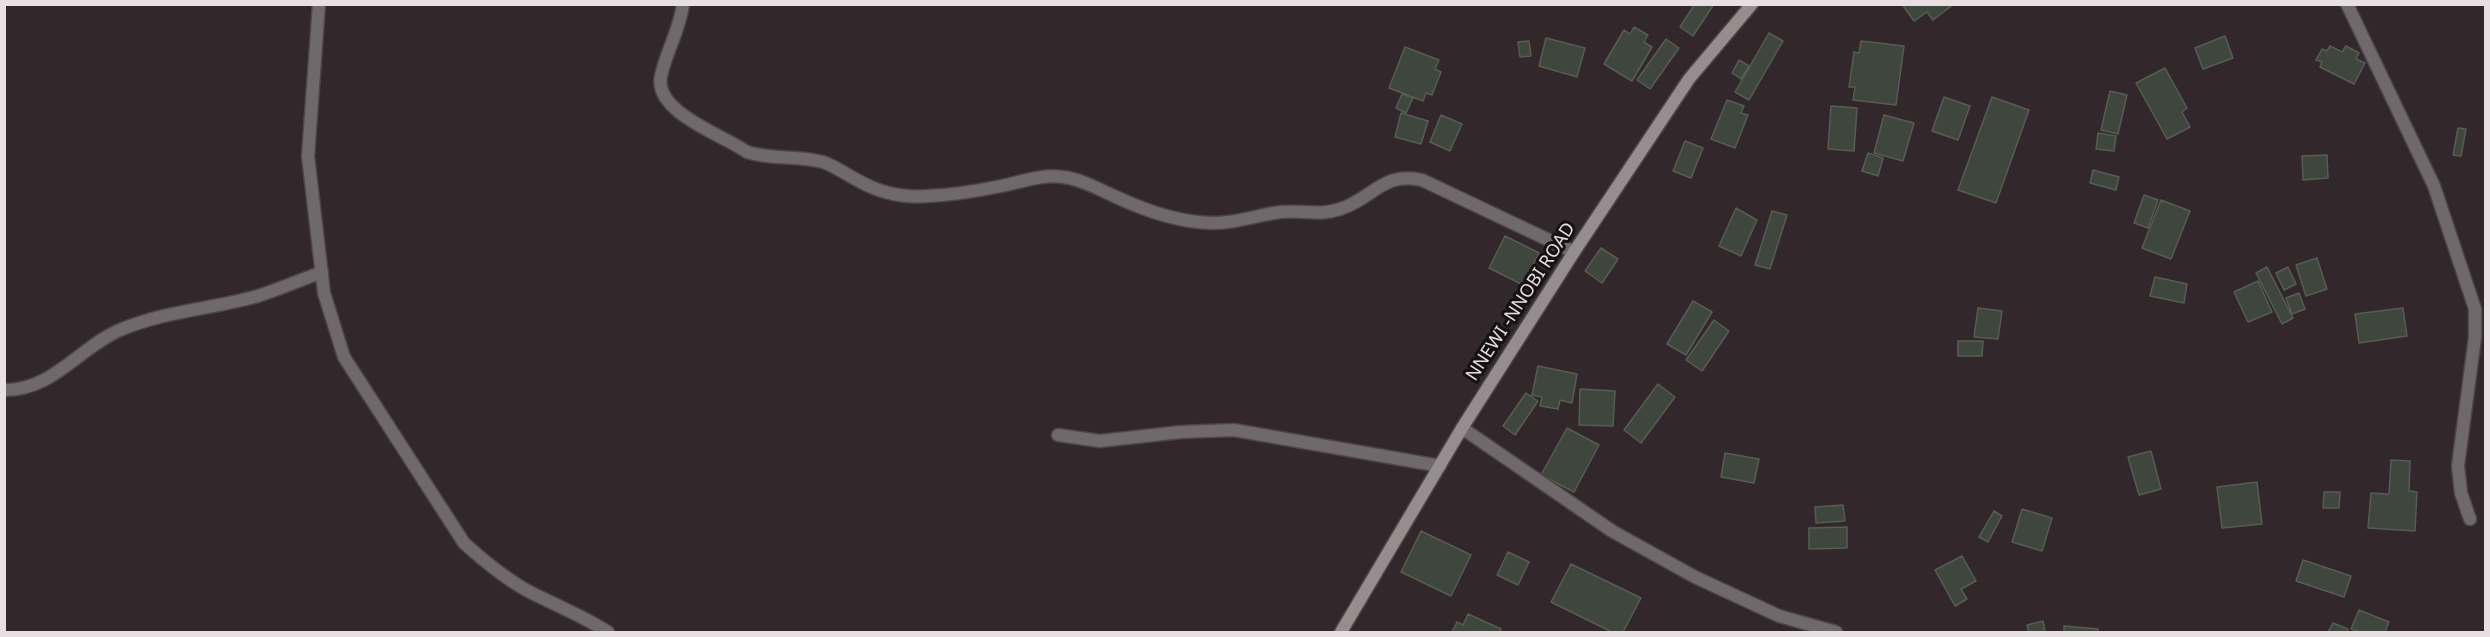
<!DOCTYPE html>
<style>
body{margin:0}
#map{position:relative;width:2490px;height:637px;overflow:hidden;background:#32272a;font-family:"Noto Sans",sans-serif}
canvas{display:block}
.frame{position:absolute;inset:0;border:6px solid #e7dfe2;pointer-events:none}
</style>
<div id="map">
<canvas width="2490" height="637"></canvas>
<div class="frame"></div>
</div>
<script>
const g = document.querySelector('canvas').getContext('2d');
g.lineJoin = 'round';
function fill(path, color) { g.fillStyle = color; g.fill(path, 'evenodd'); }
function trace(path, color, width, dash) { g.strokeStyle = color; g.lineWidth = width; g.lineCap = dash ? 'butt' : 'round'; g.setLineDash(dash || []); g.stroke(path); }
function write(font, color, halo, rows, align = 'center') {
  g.font = font + ' "Noto Sans",sans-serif'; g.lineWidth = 6; g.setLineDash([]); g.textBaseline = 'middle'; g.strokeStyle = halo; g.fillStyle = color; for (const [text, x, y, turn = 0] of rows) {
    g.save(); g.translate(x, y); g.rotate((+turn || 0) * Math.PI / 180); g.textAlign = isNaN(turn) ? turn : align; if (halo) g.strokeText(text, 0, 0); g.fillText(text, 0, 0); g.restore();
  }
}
const building = new Path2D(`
 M1695,4H1714L1693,36L1680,27Z
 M1902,4H1954L1933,20L1927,12L1914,21Z
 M1634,27L1648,35L1644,42L1652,47L1632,81L1604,64L1624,30L1630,34Z
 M1769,33L1783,41L1749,100L1735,92Z
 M2225,36L2233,58L2203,69L2195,48Z
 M1546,38L1585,48L1577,77L1539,66Z
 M1666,39L1679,48L1650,89L1637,80Z
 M1529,41L1531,56L1520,57L1518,42Z
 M1861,41L1904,46L1896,105L1853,100L1855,87H1849L1854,52L1859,53Z
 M2330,46L2342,52L2346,46L2359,53L2356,59L2365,63L2354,84L2320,67L2322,62L2316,60L2322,49L2327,51Z
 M1405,47L1439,60L1435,69L1441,72L1432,95L1426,93L1423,101L1389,88Z
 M1739,60L1749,66L1741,79L1732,73Z
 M2165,68L2187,108L2182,112L2190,127L2167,139L2136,83Z
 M2110,91L2127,95L2118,134L2101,130Z
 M1402,94L1413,98L1406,113L1396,108Z
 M1944,97L1970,106L1958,140L1932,131Z
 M1992,97L2029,110L1996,203L1958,190Z
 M1727,100L1744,106L1741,113L1748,115L1735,148L1711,139Z
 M1831,106L1857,108L1854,151L1828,149Z
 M1401,113L1428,121L1421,144L1395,137Z
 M1441,115L1462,124L1450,151L1430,142Z
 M1884,115L1914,123L1903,161L1874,153Z
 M2458,128L2466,129L2461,156L2453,155Z
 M2098,133L2116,136L2114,151L2096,149Z
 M1685,141L1703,148L1691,178L1673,171Z
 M1868,153L1883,158L1878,176L1862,171Z
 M2327,155L2328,178L2303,180L2302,156Z
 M2093,170L2119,177L2116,190L2090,183Z
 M2144,195L2158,200L2148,228L2134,223Z
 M2161,200L2190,211L2171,259L2142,248Z
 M1736,208L1757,220L1741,256L1719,246Z
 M1772,211L1787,215L1770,269L1755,265Z
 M1505,236L1539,253L1523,285L1489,268Z
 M1601,248L1618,259L1602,283L1585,271Z
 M2317,258L2327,289L2306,296L2296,265Z
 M2267,267L2293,318L2282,324L2256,273Z
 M2288,267L2296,284L2284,290L2276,273Z
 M2155,277L2187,284L2184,303L2150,296Z
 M2258,281L2272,312L2248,322L2234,292Z
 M2299,293L2305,309L2292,314L2286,298Z
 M1693,301L1712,312L1686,355L1667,344Z
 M1978,308L2002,311L1998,339L1974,337Z
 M2403,308L2407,336L2359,343L2355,314Z
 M1714,320L1729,331L1702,371L1686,360Z
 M1958,341H1983L1982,356H1958Z
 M1538,366L1577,374L1572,403L1560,400L1558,409L1540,406L1542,397L1532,395Z
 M1658,384L1675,397L1641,443L1624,430Z
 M1580,389L1615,391L1613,426L1579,425Z
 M1526,393L1538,401L1515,435L1503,426Z
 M1567,428L1599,445L1574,492L1541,475Z
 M2151,451L2161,489L2139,495L2128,457Z
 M1725,453L1759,459L1754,483L1721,477Z
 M2391,460L2410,461L2409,491L2417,492L2415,531L2368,528L2371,493L2389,494Z
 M2257,482L2262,524L2222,528L2217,487Z
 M2324,492H2340L2339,508H2323Z
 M1843,505L1845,521L1816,523L1815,507Z
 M2022,509L2052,518L2042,551L2012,542Z
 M1994,511L2002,516L1988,542L1979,537Z
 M1847,527V548L1809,549V528Z
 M1421,531L1471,555L1451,596L1401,572Z
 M1508,552L1529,562L1518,585L1497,575Z
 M1962,556L1976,581L1961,589L1967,599L1955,606L1935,570Z
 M2303,560L2351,576L2344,597L2296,581Z
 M1571,564L1641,598L1623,632H1612L1551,602Z
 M2359,610L2389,622L2385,632H2360L2351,629Z
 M1468,614L1501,629L1500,632H1452L1457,622L1463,625Z
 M2043,621L2045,632H2029L2027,625Z
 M2333,623L2348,629L2347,632H2328Z
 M2064,626L2098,629V632H2064Z`);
const minor = new Path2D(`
 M319,4L308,156L324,293L344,357L464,543C484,561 504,578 528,591C555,605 583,616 608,632
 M683,4C680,29 666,52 661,76C653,112 723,135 747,152C772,160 797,155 823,162C835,166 847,175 859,181C880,193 904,198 929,196C952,195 977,191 1001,186C1021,182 1042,174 1063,177C1081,179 1098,189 1114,196C1148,212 1189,227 1228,222C1246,220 1263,214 1281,212C1301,210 1320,216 1340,209C1373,199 1382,171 1422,180L1574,252
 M2347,4L2434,186L2475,309V337L2458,466L2461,493L2470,519
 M4,390C54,390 78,348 120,330C164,311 212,309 258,296C279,289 301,280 322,272
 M1462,428L1612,531L1695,577L1779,616L1836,632
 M1058,435L1100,441L1181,432L1234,430L1440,466`);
const secondary = new Path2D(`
 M1341,632L1462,428L1574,252L1689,79L1752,4`);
const streetNames = [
 ["NNEWI -NNOBI ROAD",1521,302,-57]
];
fill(building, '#3f463d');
trace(building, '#575d54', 1.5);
trace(minor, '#4f4447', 15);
trace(secondary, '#4f4447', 15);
trace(minor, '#6f696b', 12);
trace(secondary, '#968d8f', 12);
write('18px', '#e7dfe2', '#161113', streetNames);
</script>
